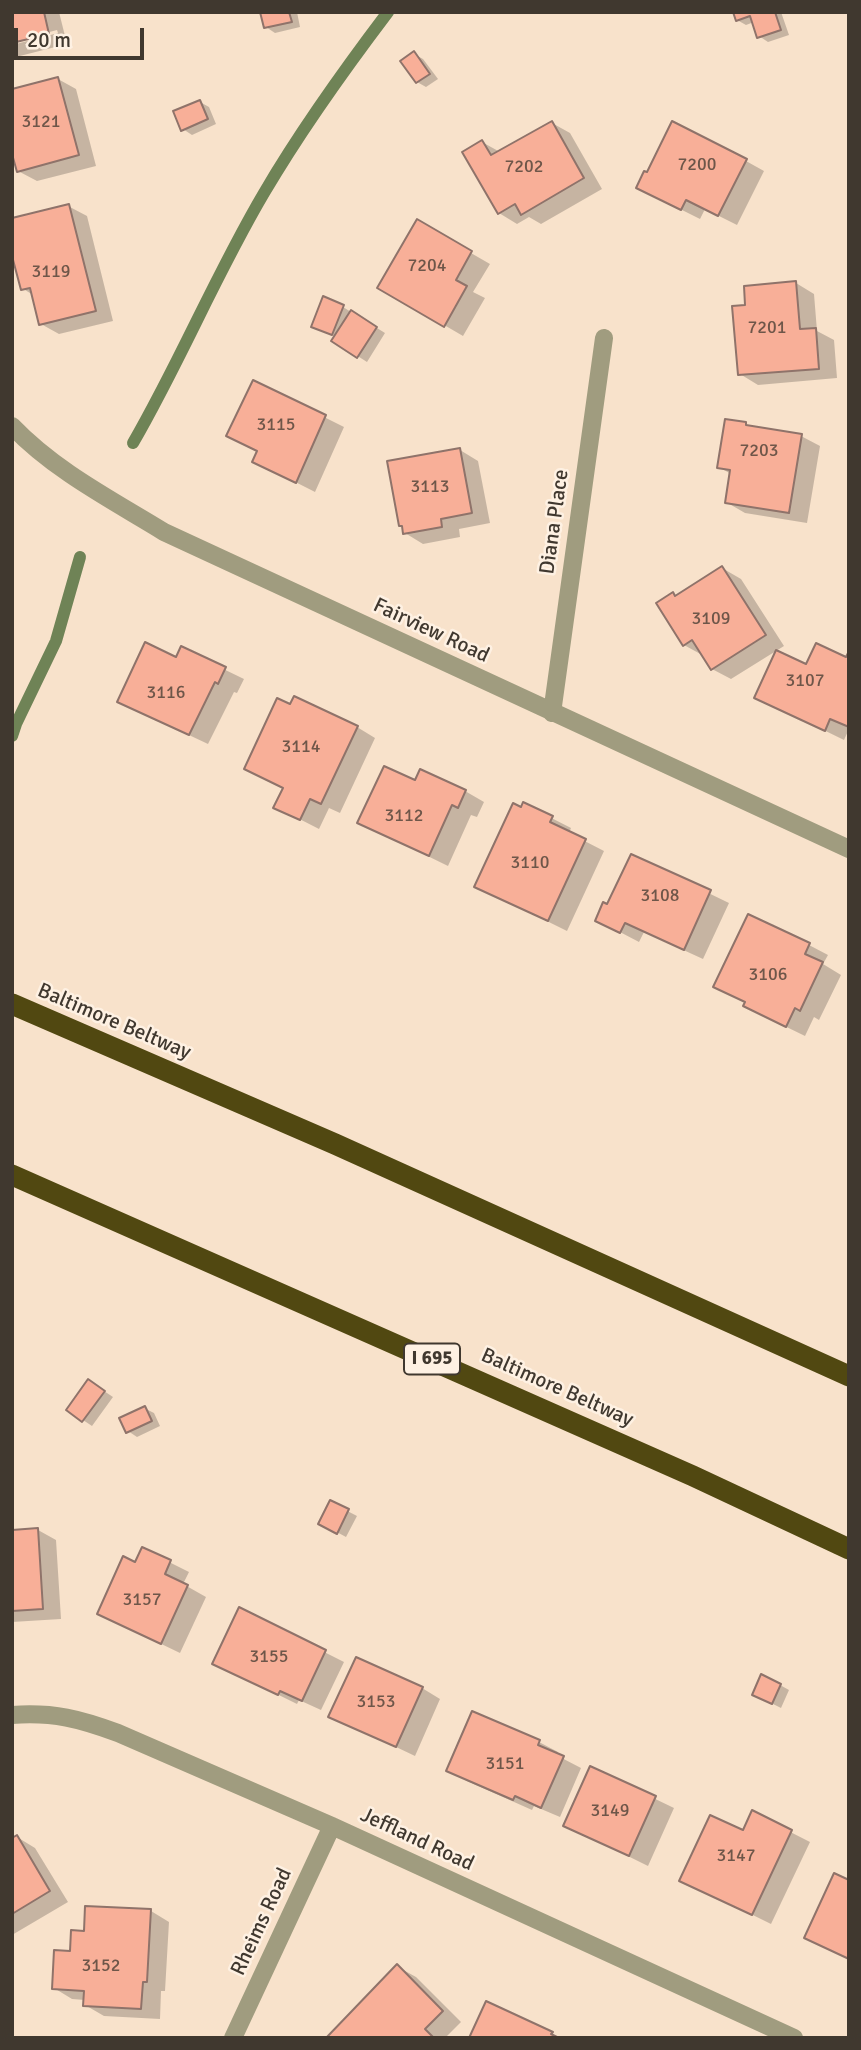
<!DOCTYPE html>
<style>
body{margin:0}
#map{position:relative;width:861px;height:2050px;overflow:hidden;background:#f8e2cb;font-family:Signika,sans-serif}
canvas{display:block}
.frame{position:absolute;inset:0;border:14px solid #40382f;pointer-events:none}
.scale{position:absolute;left:14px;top:28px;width:130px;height:32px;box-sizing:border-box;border:4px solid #40382f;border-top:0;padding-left:9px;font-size:21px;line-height:24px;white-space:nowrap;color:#40382f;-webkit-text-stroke:5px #fef1e3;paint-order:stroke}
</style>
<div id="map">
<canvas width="861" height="2050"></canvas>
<div class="frame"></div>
<div class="scale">20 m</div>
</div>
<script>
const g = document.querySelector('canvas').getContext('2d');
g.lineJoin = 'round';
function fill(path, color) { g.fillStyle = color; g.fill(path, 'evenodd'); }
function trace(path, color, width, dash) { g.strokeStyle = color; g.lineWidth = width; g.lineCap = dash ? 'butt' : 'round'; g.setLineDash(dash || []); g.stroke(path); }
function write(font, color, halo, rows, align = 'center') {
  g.font = font + ' Signika,sans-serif'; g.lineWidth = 5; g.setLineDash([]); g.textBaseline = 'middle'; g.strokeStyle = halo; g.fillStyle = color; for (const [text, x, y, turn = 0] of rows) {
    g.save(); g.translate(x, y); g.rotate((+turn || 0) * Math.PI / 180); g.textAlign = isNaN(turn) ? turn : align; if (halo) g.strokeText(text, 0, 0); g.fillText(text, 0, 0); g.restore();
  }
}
const shadow = new Path2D(`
 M12,12H59L67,44L12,58V45L58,33L57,30L12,42Z
 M262,12H297L300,27L275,33L266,27Z
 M735,12H781L789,35L768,42L759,36L754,22L746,25L737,20Z
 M414,54L423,59L438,79L426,87L417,82Z
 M58,79L76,89L96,166L37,181L18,171Z
 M200,102L209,107L216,124L192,135L183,129Z
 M552,123L570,133L602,189L541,224L529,217L517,224L499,213L482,142L500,152Z
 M746,161L764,171L737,225L705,209L700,219L656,197Z
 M68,206L87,216L113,321L59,334L41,324L33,295L22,288Z
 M417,222L490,264L473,292L485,298L463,336L379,287Z
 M796,283L814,294L817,331L834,340L837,378L758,385L740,374L747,306Z
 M343,307L385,333L367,362L334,341L336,337L322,331Z
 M254,382L344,427L315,492L254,461L258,452L228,436Z
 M746,424L754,428L801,436L820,446L807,523L745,513L726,502L731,474L719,467Z
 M460,450L478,461L490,523L459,529L460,537L423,544L405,533L404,527L401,525Z
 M722,568L741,579L784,646L731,679L712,669L704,656L684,645L673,594L677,597Z
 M182,649L244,679L237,693L234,692L208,744L138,711L177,659Z
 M849,655V729L844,740L756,697L807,667L846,660Z
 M357,727L375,738L340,813L329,808L319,829L276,807L284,789L246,768Z
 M416,783L465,791L484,802L477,817L471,815L448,866L360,823Z
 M524,804L571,828L569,833L604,851L567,931L476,886Z
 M632,856L729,903L703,959L644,932L639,942L597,920L608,907Z
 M809,945L828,955L823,964L841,975L819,1020L814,1017L805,1036L764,1016L745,1006L747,1003L716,986Z
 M98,1387L113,1397L92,1426L68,1410Z
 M144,1408L154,1413L160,1426L137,1437L128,1431Z
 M330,1502L357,1516L346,1537L320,1523Z
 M38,1530L56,1540L61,1619L12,1622V1532Z
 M143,1549L189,1572L183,1584L206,1597L180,1653L99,1614L135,1564Z
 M239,1609L344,1662L321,1710L299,1700L297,1704L214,1663Z
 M780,1685L789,1690L781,1708L763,1699Z
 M422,1688L440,1699L415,1756L331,1716Z
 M539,1742L558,1752L556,1755L581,1768L560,1817L534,1806L532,1810L467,1781L448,1770Z
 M591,1768L674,1808L648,1866L565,1825Z
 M753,1813L810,1842L771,1924L682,1880L744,1832Z
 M17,1837L35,1848L68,1902L12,1935V1840Z
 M151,1911L169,1922L165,1991H161L160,2019L104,2016L85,2005V2000L72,1999L54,1988L72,1953Z
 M398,1967L416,1977L461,2022L445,2038H328Z`);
const stream = new Path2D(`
 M133,443C180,362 216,274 264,193C301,130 344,70 388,12
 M12,736L16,724L56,641L80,557`);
const building = new Path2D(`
 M12,12H44L49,34L12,43Z
 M260,12H289L292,22L264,28Z
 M733,12H775L781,30L757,38L750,16L736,21Z
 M414,51L430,74L416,83L400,61Z
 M58,77L79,155L17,172L12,154V89Z
 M200,100L208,119L181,131L173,111Z
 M552,121L584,178L521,215L515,204L498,214L462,152L482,140L491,155Z
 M672,121L747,159L718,216L686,200L681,210L636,188L644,171L647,172Z
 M69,204L96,311L39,325L30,288L21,290L12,256V218Z
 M417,219L472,251L456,280L467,286L444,327L377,288Z
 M796,281L800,329L816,328L819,369L738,375L732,306L745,305L744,286Z
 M323,296L344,305L332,335L311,327Z
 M351,310L377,327L357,358L331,341Z
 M253,380L326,415L296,483L252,462L257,451L226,436Z
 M725,419L746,422V425L802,434L789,513L725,503L730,470L717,468Z
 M460,448L472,513L441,519L442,527L403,534L402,526H399L387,461Z
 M722,566L766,635L711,670L692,640L683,646L656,603L673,592L675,596Z
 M145,642L176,657L181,646L226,667L218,684L215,682L189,735L117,702Z
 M816,643L846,657L849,651V727L830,719L825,731L754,698L776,650L806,664Z
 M294,696L358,726L321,804L310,799L300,820L273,808L283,788L244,769L277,698L290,704Z
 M384,766L415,780L420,769L466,790L458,808L452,805L429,856L357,823Z
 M523,802L553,816L550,822L586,839L548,921L474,887L513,803L521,807Z
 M631,854L711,890L684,950L625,923L620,933L595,921L603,902L607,904Z
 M748,914L810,943L805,954L823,962L800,1011L795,1008L786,1027L743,1006L745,1002L713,987Z
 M88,1379L105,1391L82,1422L66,1410Z
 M145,1406L152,1421L126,1433L119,1418Z
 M330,1500L349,1509L337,1534L318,1524Z
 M38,1528L43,1609L12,1611V1530Z
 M142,1547L171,1560L165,1574L188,1585L161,1644L97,1614L123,1556L135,1562Z
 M239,1607L326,1650L302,1701L280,1691L278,1695L212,1664Z
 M356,1657L423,1687L396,1747L328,1717Z
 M761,1674L781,1684L772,1704L752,1695Z
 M472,1711L540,1740L538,1745L564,1756L541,1808L515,1796L513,1800L446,1771Z
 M590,1766L656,1796L629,1856L563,1826Z
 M752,1810L792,1830L752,1915L679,1881L710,1815L743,1830Z
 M17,1835L50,1891L12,1914V1838Z
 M834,1873L849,1880V1959L804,1938Z
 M85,1906L151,1909L147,1982H143L141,2009L83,2006L84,1991L52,1989L54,1950L70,1951L71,1930L84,1931Z
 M397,1964L443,2011L425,2029L434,2038H326Z
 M486,2001L553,2032L551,2034L559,2038H469Z`);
const street = new Path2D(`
 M12,426C55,471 112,500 164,532L849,849
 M552,713L604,338
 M12,1715C54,1712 80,1719 118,1733L332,1826L794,2038
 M233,2038L332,1826`);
const highway = new Path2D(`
 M12,1004L335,1144L849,1376
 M12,1175L693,1476L849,1549`);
const numberNames = [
 ["3121",41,122],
 ["7200",697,165],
 ["7202",524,167],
 ["7204",427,266],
 ["3119",51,272],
 ["7201",767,328],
 ["3115",276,425],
 ["7203",759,451],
 ["3113",430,487],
 ["3109",711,619],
 ["3107",805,681],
 ["3116",166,693],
 ["3114",301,747],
 ["3112",404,816],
 ["3110",530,863],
 ["3108",660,896],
 ["3106",768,975],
 ["3157",142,1600],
 ["3155",269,1657],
 ["3153",376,1702],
 ["3151",505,1764],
 ["3149",610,1811],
 ["3147",736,1856],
 ["3152",101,1966]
];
const shields = [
 [432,1359,56]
];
const shieldNames = [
 ["I 695",432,1359]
];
const streetNames = [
 ["Diana Place",555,522,-82],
 ["Fairview Road",431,631,25],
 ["Baltimore Beltway",114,1022,23],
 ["Baltimore Beltway",557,1388,24],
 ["Jeffland Road",417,1840,25],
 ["Rheims Road",262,1922,-65]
];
fill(shadow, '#0003');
trace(stream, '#6f8356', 12);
fill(building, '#f8af98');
trace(building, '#8f736a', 2);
trace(street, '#a09c7f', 18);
trace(highway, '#514811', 21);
write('18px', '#6e5649', null, numberNames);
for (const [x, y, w] of shields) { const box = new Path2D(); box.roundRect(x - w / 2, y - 15.5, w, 31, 5); g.fillStyle = '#fef1e3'; g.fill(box); trace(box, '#40382f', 2); }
write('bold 19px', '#40382f', null, shieldNames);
write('21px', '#40382f', '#fef1e3', streetNames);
</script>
